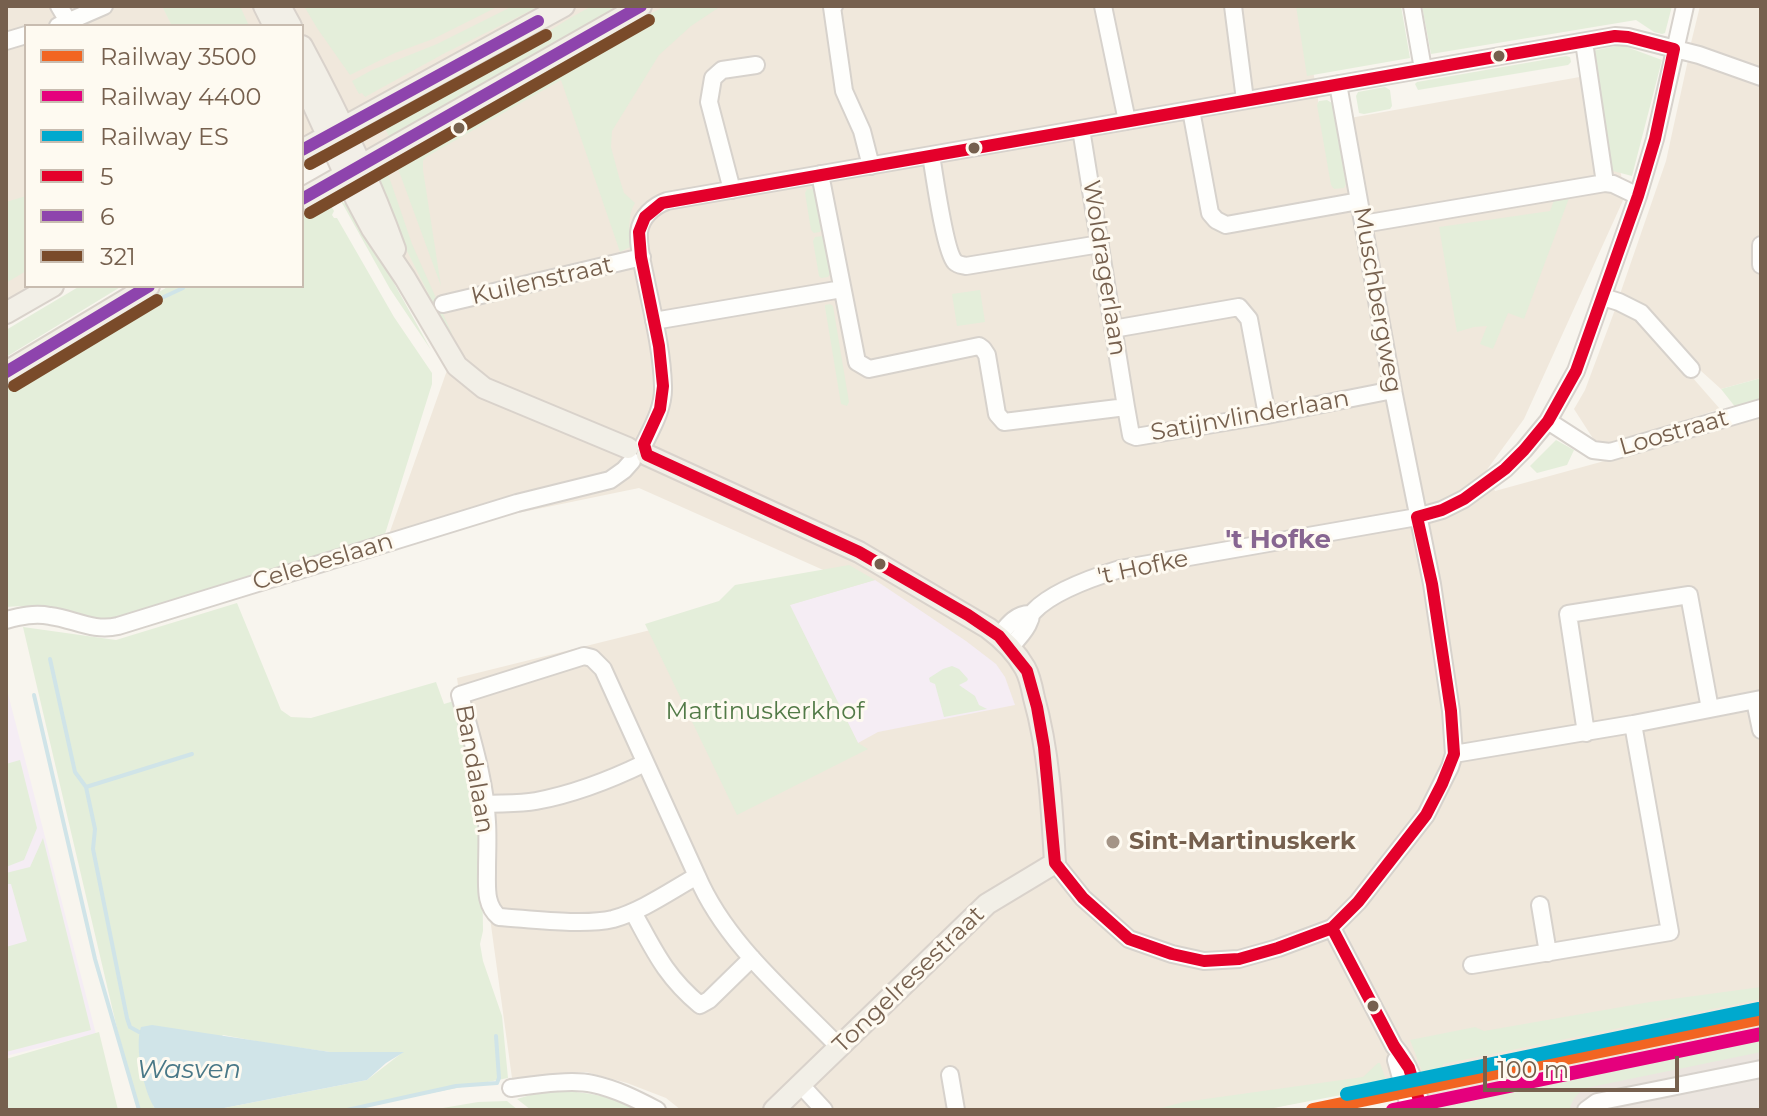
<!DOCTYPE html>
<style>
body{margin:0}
#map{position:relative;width:1767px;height:1116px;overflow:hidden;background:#f8f5ee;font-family:Montserrat,sans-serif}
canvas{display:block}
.frame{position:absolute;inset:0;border:8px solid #76604e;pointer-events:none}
.legend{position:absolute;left:24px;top:24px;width:280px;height:264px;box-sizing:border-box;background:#fefaf1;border:2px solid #c8bcb0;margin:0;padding:10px 14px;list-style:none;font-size:24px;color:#76604e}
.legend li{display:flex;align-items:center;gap:16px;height:40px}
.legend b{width:40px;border:2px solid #c8bcb0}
.scale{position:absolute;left:1483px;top:1056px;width:196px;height:36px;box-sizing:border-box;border:4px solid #76604e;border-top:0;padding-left:10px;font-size:24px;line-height:28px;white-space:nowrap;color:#76604e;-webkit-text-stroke:6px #fefaf1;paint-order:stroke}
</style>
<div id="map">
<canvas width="1767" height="1116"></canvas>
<div class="frame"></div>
<ul class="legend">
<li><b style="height:10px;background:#f26522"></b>Railway 3500</li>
<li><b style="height:10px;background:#e5007d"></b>Railway 4400</li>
<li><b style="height:10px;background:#00a9ce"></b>Railway ES</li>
<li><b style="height:10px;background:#e4002b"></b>5</li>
<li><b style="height:10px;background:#8e44ad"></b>6</li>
<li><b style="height:10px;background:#7a4b2a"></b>321</li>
</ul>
<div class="scale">100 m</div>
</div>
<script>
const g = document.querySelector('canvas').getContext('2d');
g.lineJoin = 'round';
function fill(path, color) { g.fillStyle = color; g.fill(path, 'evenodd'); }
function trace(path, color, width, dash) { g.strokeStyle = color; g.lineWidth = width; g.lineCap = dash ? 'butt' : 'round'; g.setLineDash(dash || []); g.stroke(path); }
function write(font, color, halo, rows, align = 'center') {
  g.font = font + ' Montserrat,sans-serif'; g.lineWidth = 6; g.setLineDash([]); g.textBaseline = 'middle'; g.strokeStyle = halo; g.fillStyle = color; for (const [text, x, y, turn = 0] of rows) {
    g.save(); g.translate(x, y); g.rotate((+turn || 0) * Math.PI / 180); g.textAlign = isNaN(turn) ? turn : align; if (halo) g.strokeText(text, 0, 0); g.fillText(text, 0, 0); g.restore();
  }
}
const residential = new Path2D(`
 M6,6H1302L1322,123L1602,73L1625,196L1524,419L1486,471L1495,491L1761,418V1110H1396L1395,1106L1398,1105V1103L1389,1090L1385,1079L1365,1089L1263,1110H681L666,1098L627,1083L586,1072L512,1078L457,678L848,581L639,488L387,540L451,359L328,131L302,146V26H26V286H57L6,315Z
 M1700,6H1761V69L1691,43Z
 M1688,60L1761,86V227L1756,251V262L1761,280V378L1721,389L1619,297L1666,161Z
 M1616,307L1643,321L1720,409L1621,441L1607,443L1594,440L1574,409L1585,390Z`);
const industrial = new Path2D(`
 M1761,1035V1110H1427L1425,1102L1555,1082Z`);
const education = new Path2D(`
 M875,580L966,641L996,664L1005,677L1015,705L878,732L858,743L789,605Z
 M6,686L96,1034L6,1056Z`);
const green = new Path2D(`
 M162,6H240L249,26H172Z
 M304,6H499L433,39L395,53L350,75L317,28Z
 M513,6H540L445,53L365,97L362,93L359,94L352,81L372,70L437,44Z
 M592,6H622L391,140L382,123C429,99 476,74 521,48C545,34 567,19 592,6Z
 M665,6H721L691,26L659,55L612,131L611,147L619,177L624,193L635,203C627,216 630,231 630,247L620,252L561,80L426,157L423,161V170L441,286L396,163L493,100Z
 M1296,6H1401L1410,58L1307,76Z
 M1422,6H1672L1665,33L1662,34L1654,32L1636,20L1431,54Z
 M1616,46H1624L1662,60L1632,176L1613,171L1611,167L1592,51Z
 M1566,56L1570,57L1571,62L1568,65L1418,90L1415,84L1417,82Z
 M1385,87L1390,90L1392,106L1390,109L1364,114L1359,113L1356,96L1358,92Z
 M1327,100L1332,103L1346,184L1344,188L1334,189L1331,185L1317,105L1319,101Z
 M384,162L412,244L452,334L449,335L404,245L375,174Z
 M807,189H812L815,192L822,228L820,232L814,233L811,230L805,193Z
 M1572,190L1524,319L1508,313L1493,349L1480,344L1487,326L1474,327L1457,332L1439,227L1550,211L1557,192Z
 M26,196V271L6,283V202Z
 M328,201L334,211L332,215L334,218H337L394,317L432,373V384L385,534L114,618C77,621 43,602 6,607V384L169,286H302V214Z
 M341,201L353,209L431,350L390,289Z
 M823,236L830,274L828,277L821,278L819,276L813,241L815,237Z
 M80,286H122L6,357V330Z
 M980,290L985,322L957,326L952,294Z
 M830,304L833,306L849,402L847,406L841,404L825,307V305Z
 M1761,378V401L1736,408L1721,389Z
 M1556,440L1574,450L1567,465L1537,473L1530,466Z
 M849,565L875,580L790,605L858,743L868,749L737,815L645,624L719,601L735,585Z
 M237,603L281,710L291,717L311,718L436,682L444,704L457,700L477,782L482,853L483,931L480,944L483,961L502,1016L508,1078L345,1110H214L367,1080L403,1052H330L266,1043L223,1035L153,1106L156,1110H138L126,1067L23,627L116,640Z
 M952,666L959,669L968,679L967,681L959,685L975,696L979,705L987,709L944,717L935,684L930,682L929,678L943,669Z
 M20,760L37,828L24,860L6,867V764Z
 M43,838L91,1030L6,1052V947L27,941L11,884H6V873L30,867Z
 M1761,987V999L1443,1064V1068L1424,1076L1410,1040L1475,1027L1484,1031L1650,1002Z
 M1761,1031V1052L1586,1088C1576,1094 1573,1099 1569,1110H1435L1436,1104L1434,1099Z
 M99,1032L118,1110H6V1059Z
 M1378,1063H1380L1388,1086L1263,1110H1153L1184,1102L1363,1077Z
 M547,1090C579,1092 609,1093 636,1110H531L517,1099Z
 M507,1101L518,1110H431L478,1102Z`);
const water = new Path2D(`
 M152,1025L330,1052H404L386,1063L367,1080L214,1110H156C144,1094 134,1046 141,1027Z`);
const stream = new Path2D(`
 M6,386L23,381L125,315L183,288
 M50,659L75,772L86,787L95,829L93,849L127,1018L130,1027L139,1032
 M34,695L95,959L139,1110
 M86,787L192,754
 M347,1110L456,1086L497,1083L499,1078L496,1036`);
const minor = new Path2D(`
 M59,6L69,23
 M834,6L832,7L844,91L862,131L871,166
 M1103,6L1127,121
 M1233,6L1245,100
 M1412,6L1423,69
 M58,26L104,6
 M6,41L26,35
 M1584,42L1605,183
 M1191,110L1210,213L1216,220L1226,225L1359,201
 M1081,129L1126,407
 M931,155C934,173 945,252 955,262C958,265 962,265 966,266L1100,244
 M820,174L857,362L869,369L979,346L983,349L987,355L997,414L1004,422L1126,407L1131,435L1136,437L1267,415L1393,390
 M732,190L709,102L713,78L722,70L756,65
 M1363,224L1605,183L1613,184L1638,196
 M1761,245V265
 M1603,297L1619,302L1641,313L1691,369
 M443,304L642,257
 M654,321L842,289
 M1113,329L1239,307L1249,319L1267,415
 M1548,421L1593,450L1610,452L1761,408
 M644,444C653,426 664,407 663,386C662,351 653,315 646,281C643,266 638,248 639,232C641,217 653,206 667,201L1615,36L1628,37L1699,55L1761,77
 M6,620C21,616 35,613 50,616C74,619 93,632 118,626L517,503L610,480L624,470L632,461
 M999,636C1007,626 1016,613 1031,614
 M1010,648C1016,640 1026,631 1029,622C1034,612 1027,619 1034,611C1053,591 1094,577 1120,569L1417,517L1442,510L1464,499L1505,469L1524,450L1548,421L1576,371L1638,196L1655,139L1685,6
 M584,656L592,658L603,669L697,876C670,891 642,911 613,919C584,926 531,919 499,917C485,905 487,888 487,871C487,855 488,838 487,822C485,779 471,737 460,695Z
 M1755,701L1761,730
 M1586,733L1568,614L1689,595L1710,709
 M1454,754L1633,724L1761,699
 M485,804C502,803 520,804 536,801C574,794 610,780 645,763
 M1055,863L1083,898L1129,939L1172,954L1204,961L1239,959L1278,948L1332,928L1358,902L1426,815L1450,767L1454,754L1451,711L1432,584L1393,390L1338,84
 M697,876C726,944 788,994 839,1047
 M1540,905L1548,953
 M633,912C654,950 665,976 700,1005L709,1000L752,958
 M1332,928L1394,1046C1410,1065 1417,1086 1422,1110
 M1472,965L1670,932L1633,724
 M1396,1060L1410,1110
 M950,1075L956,1110
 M800,1084L824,1110
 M511,1088C534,1085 571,1079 593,1084C616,1089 636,1099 657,1110
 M1586,1110L1597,1102L1761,1069`);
const major = new Path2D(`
 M264,6L274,26
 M280,6L291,26
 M302,46C337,111 370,179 395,249
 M302,80L356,199L372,229L405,278L457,366L484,388L628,448
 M302,150L564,6
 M302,199L641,6
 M6,313L53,286
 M6,372L149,286
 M647,455L859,552L988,628C1003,639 1016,652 1025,668C1030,677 1032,688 1034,698C1049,751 1052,808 1055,863L987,904L774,1110`);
const bus1 = new Path2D(`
 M1615,36L1628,37L1674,49L1655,139L1638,196L1576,371L1548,421L1524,450L1505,469L1464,499L1442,510L1417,517L1432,584L1451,711L1454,754L1442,784L1426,815L1358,902L1332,928L1278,948L1239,959L1204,961L1172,954L1129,939L1083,898L1055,863L1044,747L1037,707L1027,671L999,636L968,615L859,552L647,455L644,444L660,409L663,386L659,346L641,257L639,232L645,217L662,203Z
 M1332,928L1394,1046L1409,1068L1422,1110`);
const bus2 = new Path2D(`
 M302,150L538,21
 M302,199L641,6
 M6,372L149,286`);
const bus3 = new Path2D(`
 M310,164L546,35
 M310,213L649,20
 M14,386L157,300`);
const rail1 = new Path2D(`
 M1313,1110L1761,1018`);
const rail2 = new Path2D(`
 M1393,1110L1761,1034`);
const rail3 = new Path2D(`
 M1347,1094L1758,1009`);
const markers = [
 [1499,56,7,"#76604e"],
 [459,128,7,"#76604e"],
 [974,148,7,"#76604e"],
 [880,564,7,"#76604e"],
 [1113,842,8,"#a49486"],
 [1373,1006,7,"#76604e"]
];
const streetNames = [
 ["Woldragerlaan",1104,268,81],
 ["Kuilenstraat",542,281,-13],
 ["Muschbergweg",1377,300,80],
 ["Satijnvlinderlaan",1250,416,-10],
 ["Loostraat",1674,433,-16],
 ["Celebeslaan",323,562,-17],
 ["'t Hofke",1143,568,-12],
 ["Bandalaan",474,769,80],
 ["Tongelresestraat",909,980,-44]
];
const parkNames = [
 ["Martinuskerkhof",765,712]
];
const poiNames = [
 ["Sint-Martinuskerk",1129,842]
];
const neighbourhoodNames = [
 ["'t Hofke",1278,540]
];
const waterNames = [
 ["Wasven",189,1070]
];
fill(residential, '#f0e8dc');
fill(industrial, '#ebe5df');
fill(education, '#f5edf4');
fill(green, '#e4eeda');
fill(water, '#d0e4e8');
trace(stream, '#d0e4e8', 4);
trace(minor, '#d7d2cc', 20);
trace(major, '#d9d2cb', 24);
trace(minor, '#fefefc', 16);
trace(major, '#f2efe7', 20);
trace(bus1, '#e4002b', 12);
trace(bus2, '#8e44ad', 12);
trace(bus3, '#7a4b2a', 12);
trace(rail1, '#f26522', 14);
trace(rail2, '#e5007d', 14);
trace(rail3, '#00a9ce', 14);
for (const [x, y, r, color] of markers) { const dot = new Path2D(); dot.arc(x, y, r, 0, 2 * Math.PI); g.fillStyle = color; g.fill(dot); trace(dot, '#fefaf1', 3); }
write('24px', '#76604e', '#fefaf1', streetNames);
write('24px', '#527a47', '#fefaf1', parkNames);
write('bold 24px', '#76604e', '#fefaf1', poiNames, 'left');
write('bold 26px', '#876691', '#fefaf1', neighbourhoodNames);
write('italic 26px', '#497887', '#fefaf1', waterNames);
</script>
